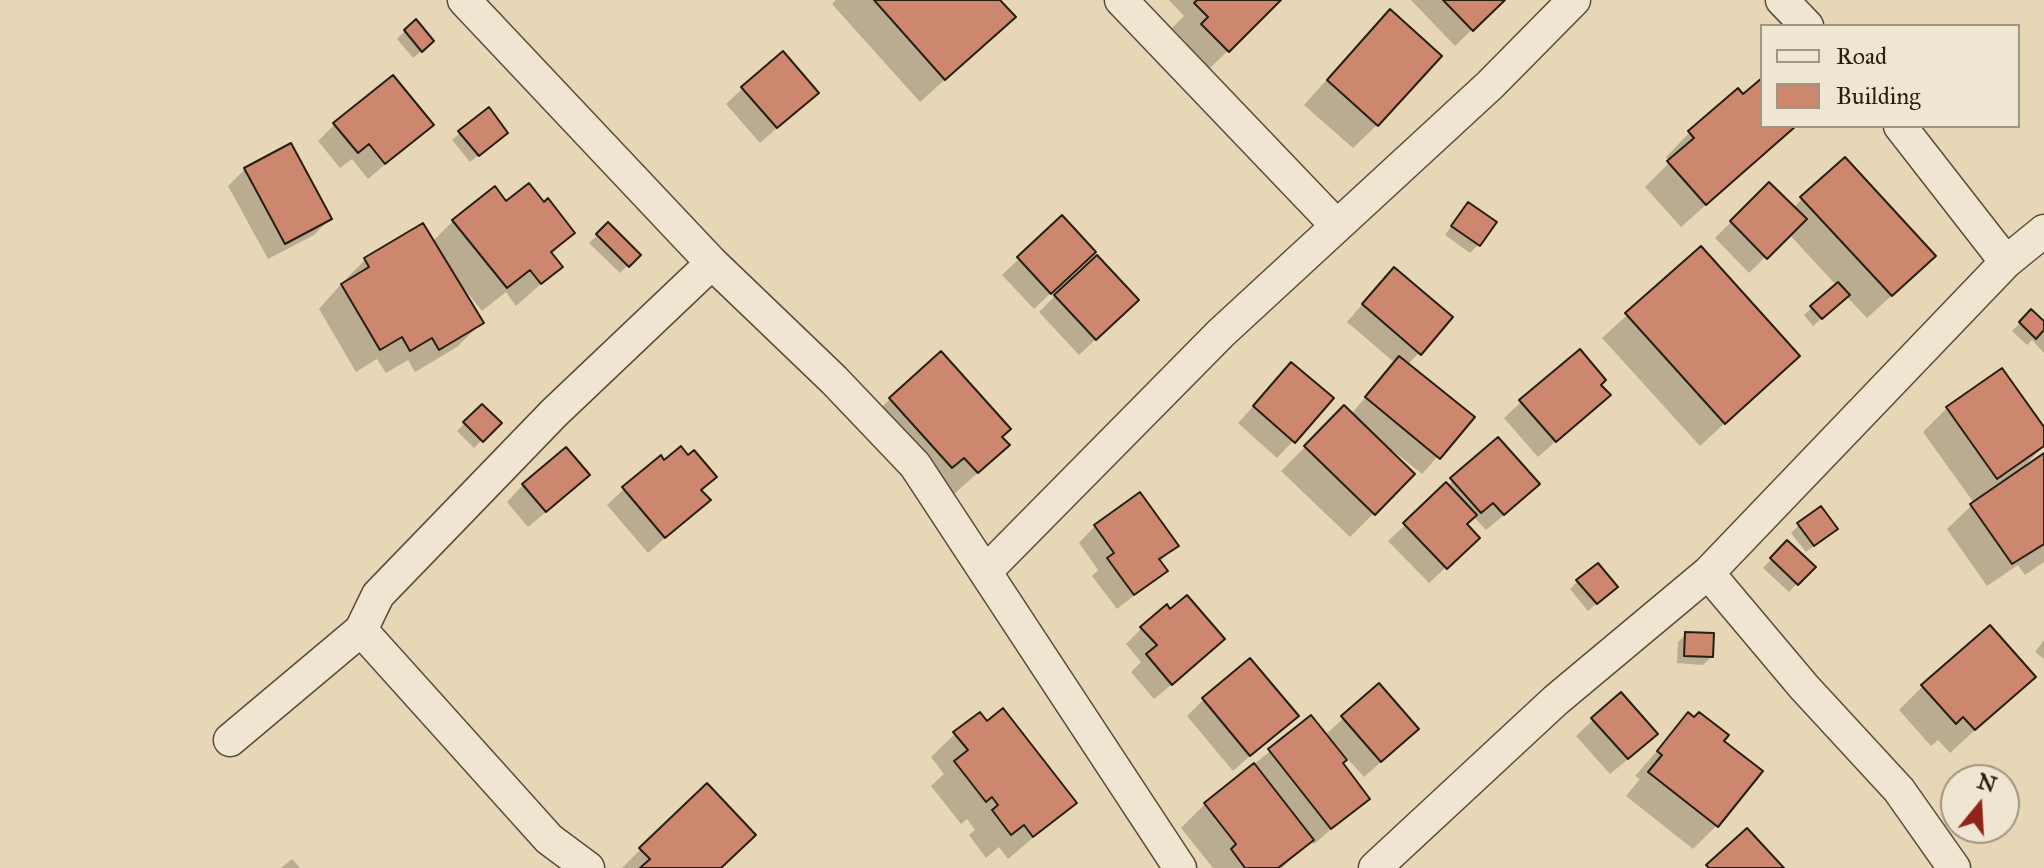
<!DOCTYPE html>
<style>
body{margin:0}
#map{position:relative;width:2044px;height:868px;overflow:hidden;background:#e8d7b6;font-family:"IM FELL Great Primer",serif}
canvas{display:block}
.legend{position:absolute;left:1760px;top:24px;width:260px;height:104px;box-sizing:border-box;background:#f0e5d0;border:2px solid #a09584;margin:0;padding:10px 14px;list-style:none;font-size:24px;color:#271e12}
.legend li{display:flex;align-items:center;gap:16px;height:40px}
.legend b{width:40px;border:2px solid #a09584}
.north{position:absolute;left:1940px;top:764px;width:80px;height:80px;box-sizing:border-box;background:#f0e5d0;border:2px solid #a09584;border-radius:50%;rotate:18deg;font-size:22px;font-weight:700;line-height:32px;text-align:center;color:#271e12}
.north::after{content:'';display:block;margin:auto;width:28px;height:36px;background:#8f2418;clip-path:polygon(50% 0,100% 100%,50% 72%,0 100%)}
</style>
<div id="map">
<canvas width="2044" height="868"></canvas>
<ul class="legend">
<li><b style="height:10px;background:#f0e5d0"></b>Road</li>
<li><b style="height:22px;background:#cd876f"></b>Building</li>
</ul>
<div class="north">N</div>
</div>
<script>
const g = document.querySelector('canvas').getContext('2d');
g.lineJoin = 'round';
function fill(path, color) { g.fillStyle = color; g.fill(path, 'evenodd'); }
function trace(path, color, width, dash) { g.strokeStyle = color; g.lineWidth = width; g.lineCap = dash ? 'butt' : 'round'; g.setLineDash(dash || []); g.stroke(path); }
const shadow = new Path2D(`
 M836,0H998L989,40L920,102L832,4Z
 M1169,0H1279L1204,74L1179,49L1186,42L1172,28L1184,16Z
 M1411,0H1502L1455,46Z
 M405,31L424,49L413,58L397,39Z
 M1366,36L1377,125L1353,148L1304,105Z
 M1762,81V126H1795L1681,227L1645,187L1670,162L1666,157L1689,133L1737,90L1743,97Z
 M743,88L816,93L760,143L726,104Z
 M335,124L431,125L368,179L352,159L340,168L318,141Z
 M460,133L498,140L470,162L452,140Z
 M245,169L330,219L314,235L268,259L228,186Z
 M1769,184L1793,208L1802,199L1910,279L1867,318L1846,296L1813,326L1804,315L1836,285L1789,234L1749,273L1715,238Z
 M506,203L573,233L551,255L560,267L516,306L506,292L482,311L459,282L481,323L457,347L415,372L408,360L386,373L377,359L356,372L319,309L341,284L365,260L432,242L453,221Z
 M1461,213L1478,245L1470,253L1445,235Z
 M1062,218L1077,268L1034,309L1002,275Z
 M608,225L638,255L620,273L589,243Z
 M1701,248L1798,356L1700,446L1602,338Z
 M1378,286L1419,353L1407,365L1472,418L1422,474L1392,450L1390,452L1413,474L1350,537L1281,471L1344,408L1351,414L1395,363L1347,322Z
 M1055,296L1120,316L1079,355L1039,312Z
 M2031,312L2044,324V353L2032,340L2027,345L2012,331Z
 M1291,365L1293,441L1277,458L1238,423Z
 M1599,385L1608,395L1538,457L1504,418L1521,402Z
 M890,399L1000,437L983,468L953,495L866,423Z
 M482,406L499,423L474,448L457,431Z
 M1947,408L2044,430V446L2021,469L2044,456V562L2025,575L2018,565L1987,586L1947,529L1974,503L1923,432Z
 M1498,439L1521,501L1486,530L1475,518L1466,526L1477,538L1429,583L1388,541Z
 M523,485L571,491L528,527L507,502Z
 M624,489L700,491L708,500L648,553L607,505Z
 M1799,525L1836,529L1806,552L1791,533Z
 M1095,526L1176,546L1159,563L1165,571L1117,609L1092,576L1098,570L1079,543Z
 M1787,543L1813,567L1789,592L1763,568Z
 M1578,581L1607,594L1588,611L1570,589Z
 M1142,628L1206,656L1154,699L1131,672L1141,662L1126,644Z
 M1686,634L1711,657L1703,665L1677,663L1678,642Z
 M2044,640V659L2035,652Z
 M2033,677L1950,753L1938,740L1931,746L1899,710L1923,686Z
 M1379,686L1400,745L1364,777L1347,758L1341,764L1368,798L1314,844L1311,841L1282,868H1213L1181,828L1205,804L1311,718L1325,735Z
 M1203,700L1296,715L1233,771L1187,716Z
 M1689,715L1722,741L1717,825L1693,849L1626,796L1640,779L1635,776Z
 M1593,720L1639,750L1610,774L1576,736Z
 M955,734L1074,803L1008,859L999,847L986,858L969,835L975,830L967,819L961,824L931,786L944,774L931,757Z
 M707,786L719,868H622L640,850Z
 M292,859L300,868H281Z`);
const building = new Path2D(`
 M874,0H1000L1016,17L945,80Z
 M1197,0H1281L1229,52L1201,24L1208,17L1194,3Z
 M1443,0H1505L1473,31Z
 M1390,9L1442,56L1378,126L1327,80Z
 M416,19L434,41L422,52L404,30Z
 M783,51L819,93L777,128L741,87Z
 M393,75L434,125L385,164L369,144L358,153L333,123Z
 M1762,78V126H1796L1706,205L1667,161L1694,138L1688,131L1738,88L1743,94Z
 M489,107L508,133L479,156L458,131Z
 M291,143L332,219L285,244L244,168Z
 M1845,157L1936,256L1892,296L1800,197Z
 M1769,182L1807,219L1767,259L1730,221Z
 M529,183L544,202L548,198L575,233L551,252L563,267L541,284L530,270L507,288L452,220L495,186L506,201Z
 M1468,202L1497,222L1480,246L1451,226Z
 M1062,215L1096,252L1051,294L1017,257Z
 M608,222L641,255L629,267L596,234Z
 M423,223L484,323L439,350L432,338L410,351L402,337L380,350L341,284L369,267L364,258Z
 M1701,246L1800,356L1725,424L1625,313Z
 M1097,255L1139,300L1096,340L1054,295Z
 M1394,267L1453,317L1421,355L1362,304Z
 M1838,282L1850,295L1822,319L1810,306Z
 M2031,309L2044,321V330L2036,339L2019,322Z
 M1580,349L1606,380L1601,385L1611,395L1556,442L1519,400Z
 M941,351L1011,429L1002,437L1010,445L978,473L964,458L952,468L889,398Z
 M1399,356L1475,417L1440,459L1365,397Z
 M1291,362L1334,398L1295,443L1253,406Z
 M2002,368L2044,427V446L1997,479L1946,407Z
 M482,404L502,423L483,442L463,422Z
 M1344,405L1415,474L1375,515L1304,446Z
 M1498,437L1540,484L1504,515L1493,503L1481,513L1450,478Z
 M681,446L688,455L694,450L717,477L701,490L711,500L665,538L622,487L661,455L664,460Z
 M566,447L590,475L546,512L522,484Z
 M2044,453V544L2012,564L1970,504Z
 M1446,482L1477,515L1467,524L1480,538L1447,569L1403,523Z
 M1140,492L1179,546L1159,559L1168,571L1134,595L1107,558L1114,553L1094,525Z
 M1821,506L1838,529L1814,546L1797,523Z
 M1787,540L1816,567L1798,585L1770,558Z
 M1598,563L1618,587L1597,604L1576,580Z
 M1187,595L1225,639L1172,685L1146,654L1157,645L1140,627L1167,604L1170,609Z
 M1990,625L2036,677L1975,730L1963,717L1956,724L1921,685Z
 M1685,632L1714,633L1713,657L1684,656Z
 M1250,658L1299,716L1250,756L1202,698Z
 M1379,683L1419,729L1381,762L1341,716Z
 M1621,692L1658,734L1628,759L1591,718Z
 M1003,708L1077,803L1033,837L1024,825L1011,835L992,810L998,805L992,797L986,802L954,761L968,750L953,732L980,712L987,721Z
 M1688,712L1694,717L1699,712L1729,735L1724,741L1763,771L1718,827L1648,772L1662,755L1657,751Z
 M1311,715L1347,760L1343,763L1370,799L1331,829L1268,749Z
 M1254,763L1314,840L1278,868H1245L1231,849L1236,844L1204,803Z
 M707,783L756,835L721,868H640L650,859L639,848Z
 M1747,828L1784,868H1709L1706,865Z`);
const street = new Path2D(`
 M464,0L712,263L834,380L915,465L1180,868
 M1121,0L1337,226
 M1782,0L1807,26
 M1900,126L2006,262
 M987,570L1221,333L1490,85L1574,0
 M1708,573L1804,687L1899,790L1954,868
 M361,630L549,839L588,868
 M230,740L361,630L378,595L554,413L712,263
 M1375,868L1556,700L1708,573L2006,262L2044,231`);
fill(shadow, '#0003');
fill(building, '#cd876f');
trace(building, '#271e12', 2);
trace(street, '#574c3b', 35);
trace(street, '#f0e5d0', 32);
</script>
